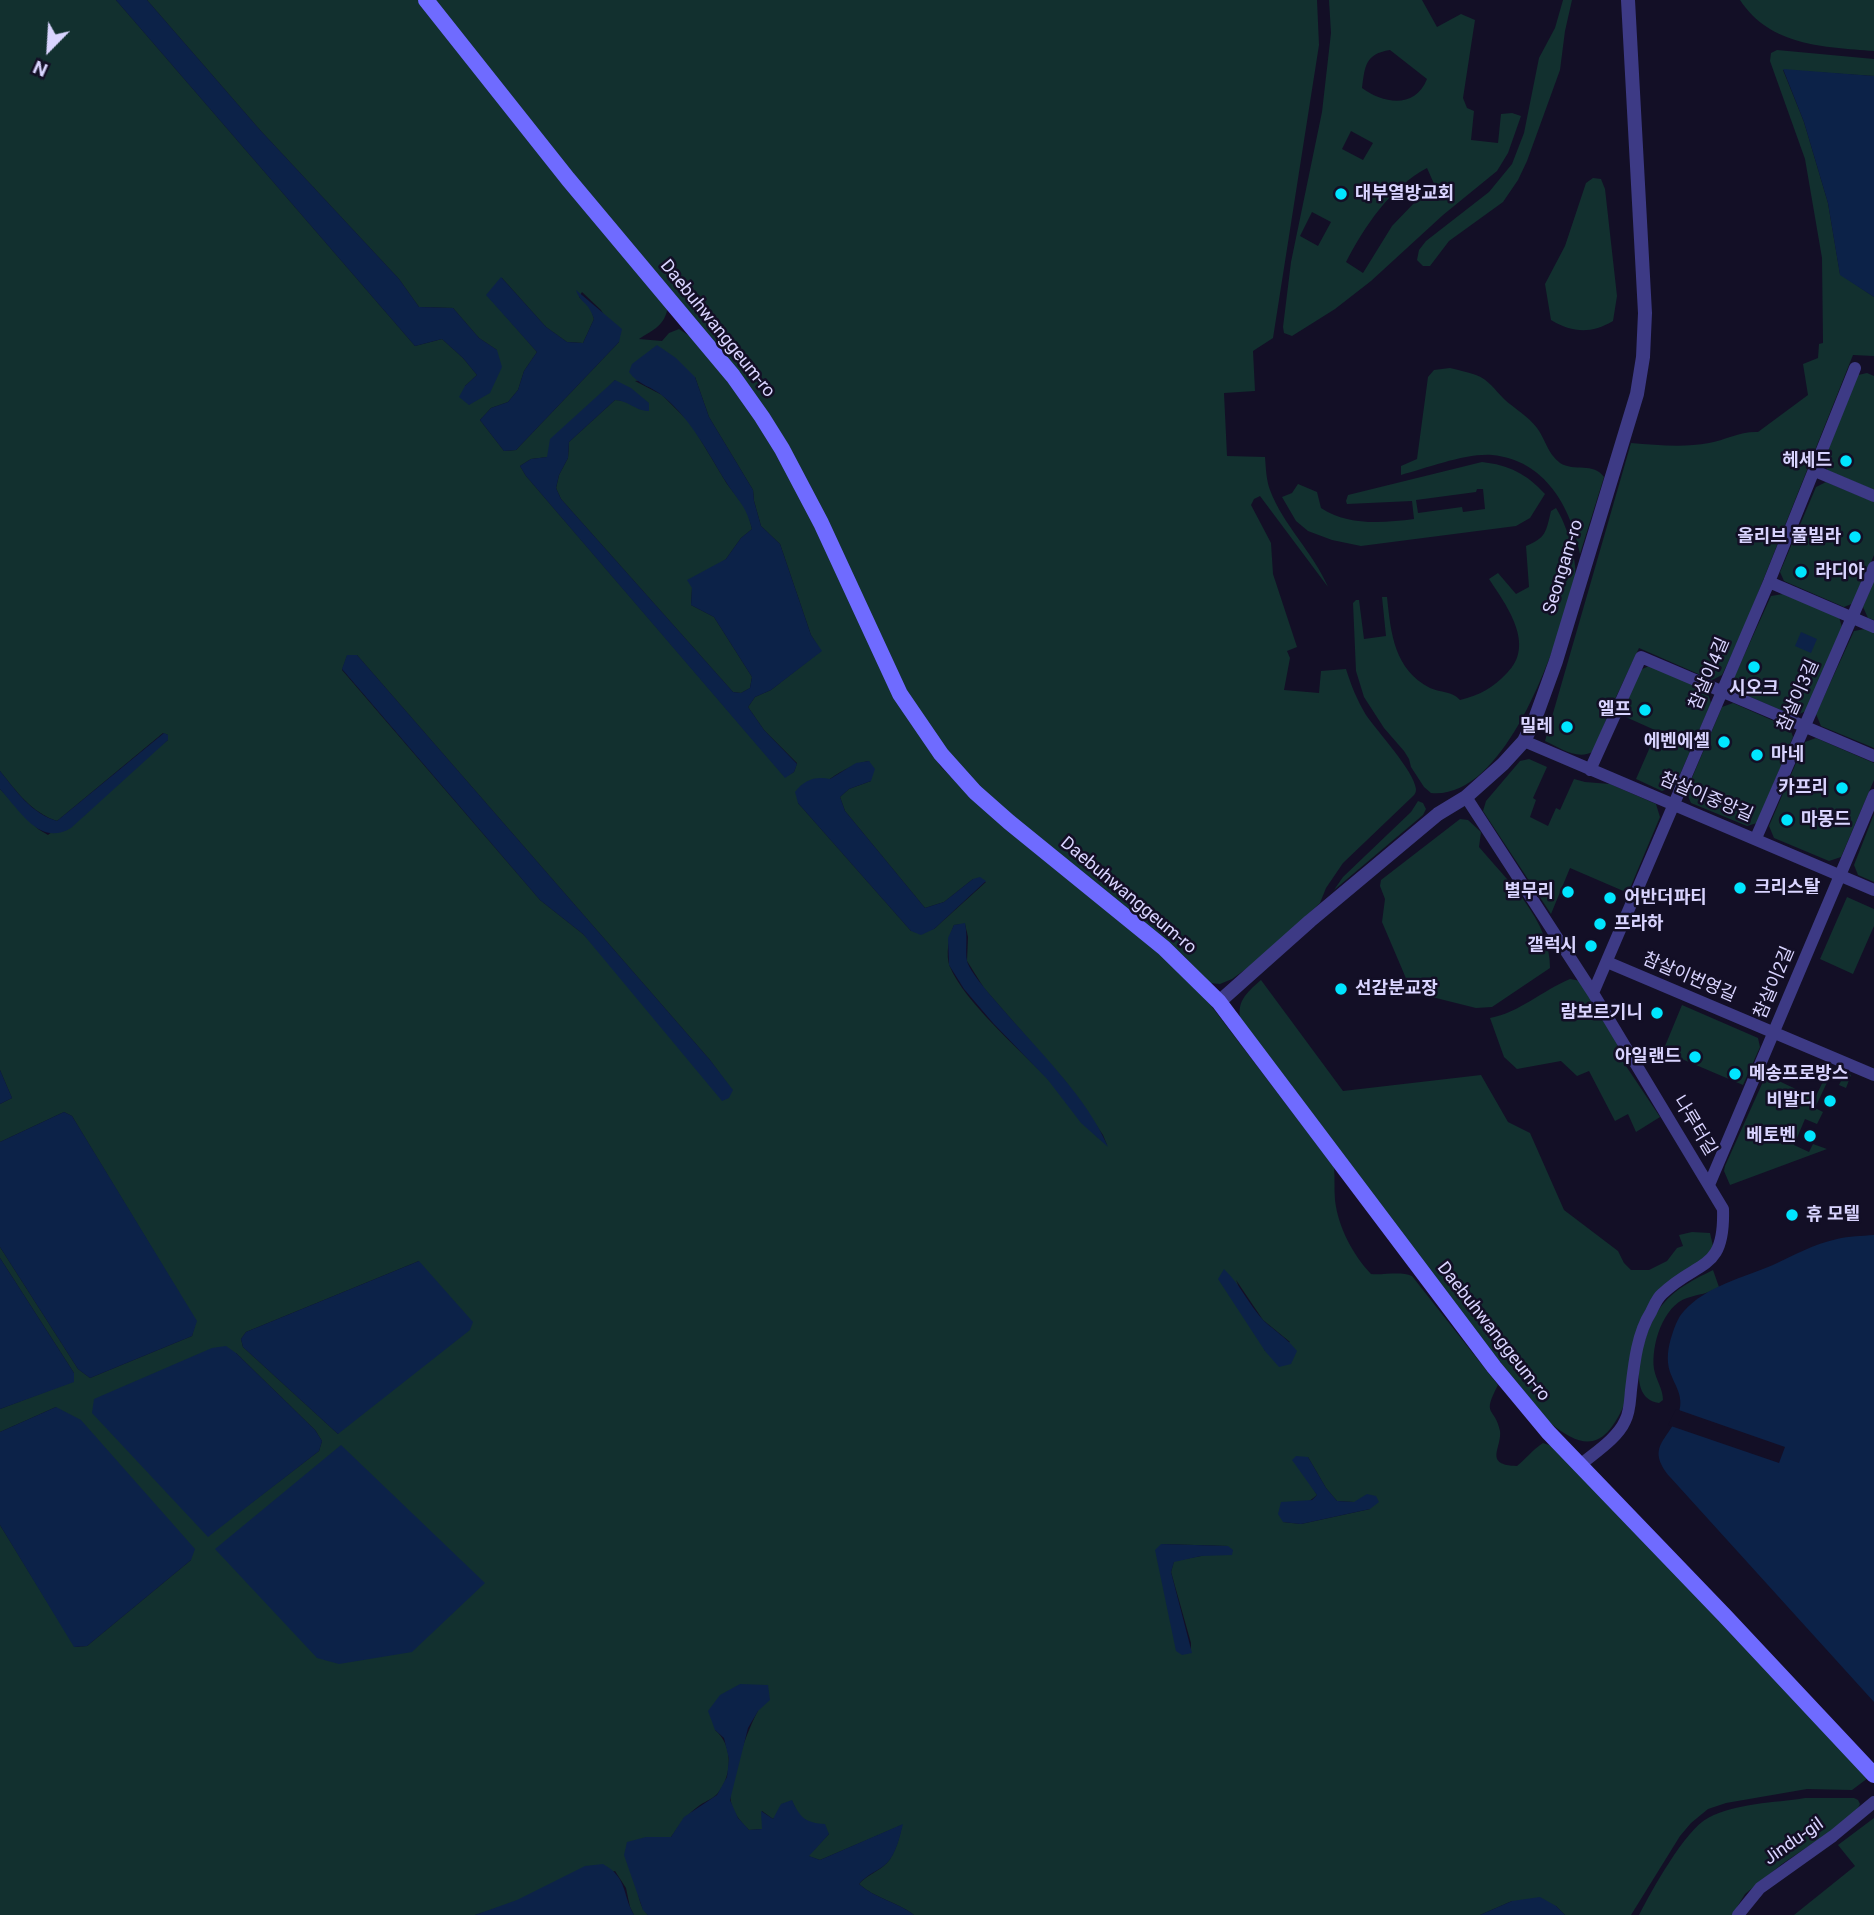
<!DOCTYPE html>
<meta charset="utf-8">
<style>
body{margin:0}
#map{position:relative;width:1874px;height:1915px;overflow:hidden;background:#130f26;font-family:Roboto,sans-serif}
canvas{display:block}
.north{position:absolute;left:14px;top:14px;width:70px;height:70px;-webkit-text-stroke:5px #130f26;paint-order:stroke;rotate:204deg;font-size:19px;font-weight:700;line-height:28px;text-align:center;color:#d9d4ff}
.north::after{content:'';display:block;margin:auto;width:24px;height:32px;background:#d9d4ff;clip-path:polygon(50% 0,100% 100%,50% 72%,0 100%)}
</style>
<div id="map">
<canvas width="1874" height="1915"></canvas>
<div class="north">N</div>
</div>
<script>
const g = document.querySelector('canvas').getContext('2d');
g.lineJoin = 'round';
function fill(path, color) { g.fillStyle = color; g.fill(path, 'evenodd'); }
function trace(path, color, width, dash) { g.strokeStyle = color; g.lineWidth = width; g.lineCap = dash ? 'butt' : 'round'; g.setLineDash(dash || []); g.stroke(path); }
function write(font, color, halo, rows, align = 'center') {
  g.font = font + ' Roboto,"Noto Sans KR",sans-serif'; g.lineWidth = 5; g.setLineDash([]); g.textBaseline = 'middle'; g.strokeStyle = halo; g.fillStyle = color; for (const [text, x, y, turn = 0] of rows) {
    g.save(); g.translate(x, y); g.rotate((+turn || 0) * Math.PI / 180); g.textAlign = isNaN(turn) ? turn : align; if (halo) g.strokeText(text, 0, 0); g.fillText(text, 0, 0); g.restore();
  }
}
const green = new Path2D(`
 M0,0H116L415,346L442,339L463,358L477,375L465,386L469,405L497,350L479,338L453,308L419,307L399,279L260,130L147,0H419L668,306C665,326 654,329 639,339L662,341L669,333L679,329L691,337L752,410L817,527L896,700L941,767L973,798L1150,944L1206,999L1334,1167C1335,1178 1334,1189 1335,1200C1338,1227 1353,1255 1371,1274C1385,1275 1401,1271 1412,1276L1498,1385C1481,1417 1495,1406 1500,1431C1502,1448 1483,1465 1517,1466C1527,1458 1532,1450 1543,1443L1552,1446L1811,1715L1868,1778L1852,1790L1807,1789L1726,1803L1708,1809L1691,1823L1680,1836L1631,1915H1565L1556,1906L1512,1901L1480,1915H914C898,1902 874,1898 859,1884C867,1875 879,1871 887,1863C895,1854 900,1836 902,1825L820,1860L808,1856L829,1834L799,1816L792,1801L773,1819L762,1811V1829L749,1830C741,1822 733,1813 731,1802C727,1785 749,1726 758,1711L715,1730C733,1745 733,1774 718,1793C714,1798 706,1801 700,1805C687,1814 680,1824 671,1837H646C642,1860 629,1896 648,1915H634L630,1907L626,1888L615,1871L475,1915H0V1525L75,1647L87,1646L191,1560L56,1407L0,1432V1409L74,1381V1373L0,1258V1247L78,1369L90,1378L192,1336L196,1321L72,1116L64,1112L0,1142V1104L12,1098L0,1070V789L38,829L48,835L168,740V735L163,733L57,821C31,812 17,792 0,771ZM502,278L546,327L567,342L583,343L594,319L590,306L579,297L582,292L601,310L619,342L516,450L504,451L480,420L491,408L508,402L518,390L524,371L537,352L487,295ZM695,377L709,417L753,490L754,501L761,526L780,544L811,635L821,651L771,690L755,697L748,707L764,730L797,763L794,772L785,777L526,476L520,466L531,459L548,457L615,380L628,401L615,400L569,442L568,458L559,475L556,488L561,499L733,692L741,693L750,688L752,677L714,617L691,605L692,588L726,559L741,538L752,529L747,510L727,484L691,424L662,395L635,381ZM357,655L710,1060L732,1090L583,934L540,900L342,670L347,656ZM869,761L871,781L849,789L840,797L845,811L925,908L944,902L973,879L986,882L934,929L911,931L798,803C819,787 842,766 869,761ZM965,924L968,937L967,961L984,988L1066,1082L1103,1135L1107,1145C1082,1126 1067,1100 1046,1077C1018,1048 965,1002 950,967C945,955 949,936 954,925ZM419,1261L338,1434L243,1347L241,1339L246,1332ZM1236,1280L1263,1320L1290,1342L1265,1351ZM236,1353L315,1430L322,1441L319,1451L208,1536ZM1308,1457L1326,1488L1337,1501L1354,1502L1370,1509L1301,1524L1283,1522L1317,1495L1307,1479ZM1161,1544L1228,1546L1201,1556L1174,1561L1171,1572L1191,1643V1653Z
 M433,0H1317L1319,45L1273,338L1253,351L1255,391L1224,393L1227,456L1265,457C1266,468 1266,479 1270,490C1283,525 1313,552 1328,587L1260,496L1254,499L1251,505L1271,543L1273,574L1297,647L1287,651L1290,658L1284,690L1319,693L1321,671L1346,669C1351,685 1357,700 1366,715C1377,731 1414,771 1416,789C1416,794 1414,795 1411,798L1343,863L1326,888L1320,903L1300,922L1257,961L1232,979L1220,984L1209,983L1185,957L984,793L958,766L907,695L796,460L580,182Z
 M1329,0H1422L1437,27L1461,14L1475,20L1463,98L1467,108L1474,111L1471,140L1498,143L1501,114L1512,113L1521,116L1508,153L1497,171L1443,215L1371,281L1335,309L1292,336L1284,333L1283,327L1291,262L1322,112L1331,33ZM1390,50L1427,79C1415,109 1384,104 1362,88C1365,66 1365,54 1390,50ZM1351,131L1373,143L1363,160L1342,149ZM1427,168L1435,186L1415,202L1392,226L1363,273L1346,262C1364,227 1391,187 1427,168ZM1312,212L1331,222L1318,246L1300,236Z
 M1563,0H1572L1565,31L1560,70L1527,161L1518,180L1503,202L1449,241L1430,266H1423L1417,260L1419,250L1426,241L1489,192L1512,164L1524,133L1539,58L1555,28Z
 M1740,0H1874V51C1824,47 1770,46 1740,0Z
 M1777,50L1874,59V76L1783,70L1804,122L1828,203L1840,274L1874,297V356L1853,355L1740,638L1722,675L1712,680L1639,648L1609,712L1594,751C1578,761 1560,748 1545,741L1631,443C1657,445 1683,448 1709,443C1725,440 1741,431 1758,432L1808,395L1803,364L1818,358L1819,344L1823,343L1822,258L1805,159L1770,61L1771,53Z
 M1593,178L1601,179L1605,189L1617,296L1613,321C1591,334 1573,333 1551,320L1545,284L1565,246L1586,183Z
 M1450,368C1458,370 1468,372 1476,375C1489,380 1495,390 1504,399C1515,409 1528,416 1537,428C1546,440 1547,453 1560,463C1574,472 1594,462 1604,477L1580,554C1571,507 1545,460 1492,455C1466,453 1427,468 1401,475V466L1417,459L1428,377L1434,370Z
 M1867,373L1874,376V490L1827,470L1824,460L1858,375Z
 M1482,462C1509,465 1527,474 1545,494L1530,518L1516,526L1361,546L1332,540L1308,531L1296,521L1282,497L1292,493L1298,484L1317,492L1321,508C1348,526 1383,523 1414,519L1412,501L1347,504L1346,501L1348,495ZM1477,489H1483L1485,509L1463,512L1462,507L1418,513L1416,500L1476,492Z
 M1826,482L1874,502V555L1854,603L1844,607L1784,581L1780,572L1816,487Z
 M1556,508C1567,525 1578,561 1575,580C1573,592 1567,604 1564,616C1548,668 1500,800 1431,793L1424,787L1411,767L1409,759L1404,751L1384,728L1364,697L1356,671L1353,603L1356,600H1359L1364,639L1386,636L1382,597H1387C1391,634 1394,669 1430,688C1441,693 1452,691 1460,700C1480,695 1493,688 1507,673C1536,645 1507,606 1489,579L1498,573L1516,594L1529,587L1526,546C1546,538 1546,532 1551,511Z
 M1874,580V620L1868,618L1863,607Z
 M1783,594L1839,617L1842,627L1806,711L1795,716L1736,691L1732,682L1771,596Z
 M1865,629L1874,632V748L1821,726L1816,714L1854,631Z
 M1649,666L1707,690L1711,703L1675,786L1662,791L1636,779L1657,731L1619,714L1638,671Z
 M1733,703L1790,728L1793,737L1757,823L1747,826L1691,803L1686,792L1722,707Z
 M1816,738L1874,763V780L1841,857L1829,861L1774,838L1769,826L1805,742Z
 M1529,759L1547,767L1533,798L1536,800L1530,817L1548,826L1556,808L1560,810L1574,779L1585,782L1610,784L1656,804L1660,817L1628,893L1570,868L1551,914L1483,811L1486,801L1520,761Z
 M1418,801L1423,803L1426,809L1423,815L1334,890L1343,877L1411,812Z
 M1874,814V882L1858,875L1854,865Z
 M1460,819L1468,820L1481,832L1479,847C1507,880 1551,921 1550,968L1492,1007L1476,1008L1424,995L1408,983L1382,922L1385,899L1380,886L1381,880Z
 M1847,897L1874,909V926L1853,974L1820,959Z
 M1570,979L1581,981L1618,1040L1616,1051L1660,1117L1636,1132L1628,1114L1615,1121L1589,1071L1577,1076L1561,1061L1517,1069L1504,1057L1490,1018C1519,1013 1543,990 1570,979Z
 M1261,980L1343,1091L1481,1075L1508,1122L1530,1133L1564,1210L1618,1251L1624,1263L1631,1270H1649L1667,1261L1677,1248L1683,1246L1679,1235L1692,1232L1710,1233L1713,1246L1711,1254L1659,1290L1624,1405C1605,1448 1585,1452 1549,1422L1471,1326L1241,1023C1236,1002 1245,994 1261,980Z
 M1682,1005L1758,1038L1760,1047L1743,1085L1663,1051Z
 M1830,1067L1851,1075L1846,1088L1839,1085L1841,1081L1830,1076L1815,1108L1823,1112L1817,1124L1805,1119L1794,1145L1809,1152L1813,1144L1827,1149L1730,1185L1724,1171L1725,1166L1766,1075L1815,1098Z
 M1713,1270L1719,1287C1708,1294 1699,1294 1687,1298C1663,1306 1651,1345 1654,1369C1656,1380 1663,1389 1663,1400L1659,1403C1620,1398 1647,1322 1663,1304C1676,1288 1695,1279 1713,1270Z
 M1805,1798H1854L1858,1800L1860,1804L1857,1810L1837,1827L1782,1864L1745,1894L1732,1915H1639C1652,1890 1685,1830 1708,1818C1736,1803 1774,1803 1805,1798Z
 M1874,1818V1915H1794L1855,1866L1838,1845Z`);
const water = new Path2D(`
 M116,0H147L260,130L399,279L419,307L453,308L479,338L497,350L502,367L490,393L469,405L459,397L465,386L477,375L463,358L442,339L415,346Z
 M1783,69L1874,76V297L1840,275L1828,203L1804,122Z
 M501,277L546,327L567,342L583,343L594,319C589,302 580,303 576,290L622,329L619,342L516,450L504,451L480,420L491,408L508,402L518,390L524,371L537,352L486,295Z
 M657,345L676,358L695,377L709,417L753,490L754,501L761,526L780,544L811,635L822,651L771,690L755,697L748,707L764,730L797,764L794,772L785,778L526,476L520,466L531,459L547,457L550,439L615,380L631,388L649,403V411C635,411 630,401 615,400L569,442L568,458L559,475L556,488L561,499L733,692L741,693L750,688L752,677L714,617L691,605L692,588L687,580L726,559L741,538L752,529C746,505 738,501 726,482C707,451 692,421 664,397C653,387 638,385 629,372L632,364Z
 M1801,632L1817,639L1811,653L1795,646Z
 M347,655H357L710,1060L733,1090L729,1098L722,1101L583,934L540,900L342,669Z
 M164,733L168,735V740L71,828C40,847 20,811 0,789V771C17,792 31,813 57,821Z
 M869,761L875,769L871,781L849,789L840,797L845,811L925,908L944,902L973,879L980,877L986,881L934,929L921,935L911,931L798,803L795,792C804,780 815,776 830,779L856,763Z
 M965,923C968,937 965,951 967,961C971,975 996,1001 1006,1013C1040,1052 1088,1099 1108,1147L1081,1123L1048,1080L993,1023L964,989L949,965L948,938L954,925Z
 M0,1070L12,1098L0,1104Z
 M64,1112L72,1116L197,1321L192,1336L90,1378L78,1369L0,1247V1142Z
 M1874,1235V1702L1670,1477C1644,1446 1670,1440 1679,1412C1684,1396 1675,1386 1670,1372C1666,1360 1668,1347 1672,1335C1674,1328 1678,1317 1684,1311C1705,1287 1744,1277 1773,1265C1794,1255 1814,1244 1837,1239C1849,1236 1862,1236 1874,1235Z
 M0,1258L74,1373V1382L0,1409Z
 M419,1261L473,1322L470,1330L338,1434L243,1347L241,1339L246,1332Z
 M1224,1269C1240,1284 1249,1305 1264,1321C1275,1331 1287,1338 1297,1351L1291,1364L1279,1367L1265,1351L1218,1279Z
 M226,1346L236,1353L315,1430L322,1441L319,1451L208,1537L92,1413L94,1399L212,1348Z
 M56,1407L81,1420L195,1549L191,1560L87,1646L74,1647L0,1525V1432Z
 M341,1445L485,1583L412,1652L339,1664L317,1658L215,1549Z
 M1296,1456L1308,1457L1326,1488L1337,1501L1354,1502L1367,1494L1376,1496L1379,1502L1370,1509L1301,1524L1283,1522L1278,1514L1281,1502L1312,1500L1317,1495L1292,1460Z
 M1161,1544L1228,1546L1233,1550L1232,1555L1201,1556L1174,1562L1171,1572L1192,1653L1182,1655L1176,1651L1155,1550Z
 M740,1684L768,1685L770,1700L758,1711L748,1728L730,1800L738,1818L749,1830L762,1829L761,1811L773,1819L781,1804L792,1800C800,1818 806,1823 825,1824L829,1834L809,1856L820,1860L903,1824C900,1836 896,1854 887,1863C879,1871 867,1874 859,1884C874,1898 898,1902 914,1915H648L643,1910L624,1855L627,1842L646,1837H671L684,1817L717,1795L727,1777L729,1759L724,1738L715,1730L708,1711L720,1695Z
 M603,1864C628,1878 622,1894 634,1915H475L517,1900L585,1866Z
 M1540,1897L1556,1906L1565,1915H1480L1512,1901Z`);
const pier = new Path2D(`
 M1676,1409L1785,1447L1779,1463L1668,1425Z`);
const minor = new Path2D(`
 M1815,471L1874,496
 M1769,582L1874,627
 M1524,741L1874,890
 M1590,770L1641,657L1874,756
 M1466,797L1593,993L1723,1209C1725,1273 1698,1259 1662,1294C1657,1298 1654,1306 1651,1312C1637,1334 1634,1364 1631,1390C1630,1400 1630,1412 1625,1421C1617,1439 1594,1453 1579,1466
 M1756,838L1874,567
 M1607,962L1874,1075
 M1593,993L1769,582L1855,368
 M1709,1185L1874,795
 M1738,1915L1760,1888L1833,1836L1874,1802`);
const tertiary = new Path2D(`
 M1219,1002L1310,921L1438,814L1466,797L1503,764L1524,741L1535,719L1556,661L1637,394L1643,357L1645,313L1628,0`);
const secondary = new Path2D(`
 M426,0L568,179L733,376L762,417L782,449L821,523L900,694L941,754L975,792L1009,822L1164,948L1219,1002L1494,1367L1548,1432L1725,1616L1874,1775`);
const markers = [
 [1341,194,7,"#00e5ff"],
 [1846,461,7,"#00e5ff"],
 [1855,537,7,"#00e5ff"],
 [1801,572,7,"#00e5ff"],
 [1754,667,7,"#00e5ff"],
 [1645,710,7,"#00e5ff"],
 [1567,727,7,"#00e5ff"],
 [1724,742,7,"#00e5ff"],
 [1757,755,7,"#00e5ff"],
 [1842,788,7,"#00e5ff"],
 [1787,820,7,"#00e5ff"],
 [1740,888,7,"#00e5ff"],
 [1568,892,7,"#00e5ff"],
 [1610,898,7,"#00e5ff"],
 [1600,924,7,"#00e5ff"],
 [1591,946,7,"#00e5ff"],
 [1341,989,7,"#00e5ff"],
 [1657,1013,7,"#00e5ff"],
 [1695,1057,7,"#00e5ff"],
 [1735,1074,7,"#00e5ff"],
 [1830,1101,7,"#00e5ff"],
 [1810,1136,7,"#00e5ff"],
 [1792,1215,7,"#00e5ff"]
];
const poiNames = [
 ["대부열방교회",1355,194,"left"],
 ["헤세드",1832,461],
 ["올리브 풀빌라",1841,537],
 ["라디아",1815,572,"left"],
 ["시오크",1754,689,"center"],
 ["엘프",1631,710],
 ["밀레",1553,727],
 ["에벤에셀",1710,742],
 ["마네",1771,755,"left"],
 ["카프리",1828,788],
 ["마몽드",1801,820,"left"],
 ["크리스탈",1754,888,"left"],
 ["별무리",1554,892],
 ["어반더파티",1624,898,"left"],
 ["프라하",1614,924,"left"],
 ["갤럭시",1577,946],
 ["선감분교장",1355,989,"left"],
 ["람보르기니",1643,1013],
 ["아일랜드",1681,1057],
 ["메송프로방스",1749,1074,"left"],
 ["비발디",1816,1101],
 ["베토벤",1796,1136],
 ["휴 모텔",1806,1215,"left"]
];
const streetNames = [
 ["Daebuhwanggeum-ro",717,329,51],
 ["Seongam-ro",1564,567,-73],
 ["참살이4길",1710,674,-67],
 ["참살이3길",1799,696,-66],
 ["참살이중앙길",1706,798,23],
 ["Daebuhwanggeum-ro",1128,896,40],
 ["참살이번영길",1689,978,23],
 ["참살이2길",1775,983,-67],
 ["나루터길",1694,1126,59],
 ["Daebuhwanggeum-ro",1493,1332,52],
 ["Jindu-gil",1794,1842,-35]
];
fill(green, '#12302f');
fill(water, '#0c2248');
fill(pier, '#130f26');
trace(minor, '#3d3a85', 12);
trace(tertiary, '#3d3a85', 14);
trace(secondary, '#6f6bff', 16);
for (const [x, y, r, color] of markers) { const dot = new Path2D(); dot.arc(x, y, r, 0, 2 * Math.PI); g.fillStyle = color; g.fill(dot); trace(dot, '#130f26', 2.5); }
write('bold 18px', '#d9d4ff', '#130f26', poiNames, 'right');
write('18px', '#d9d4ff', '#130f26', streetNames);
</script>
